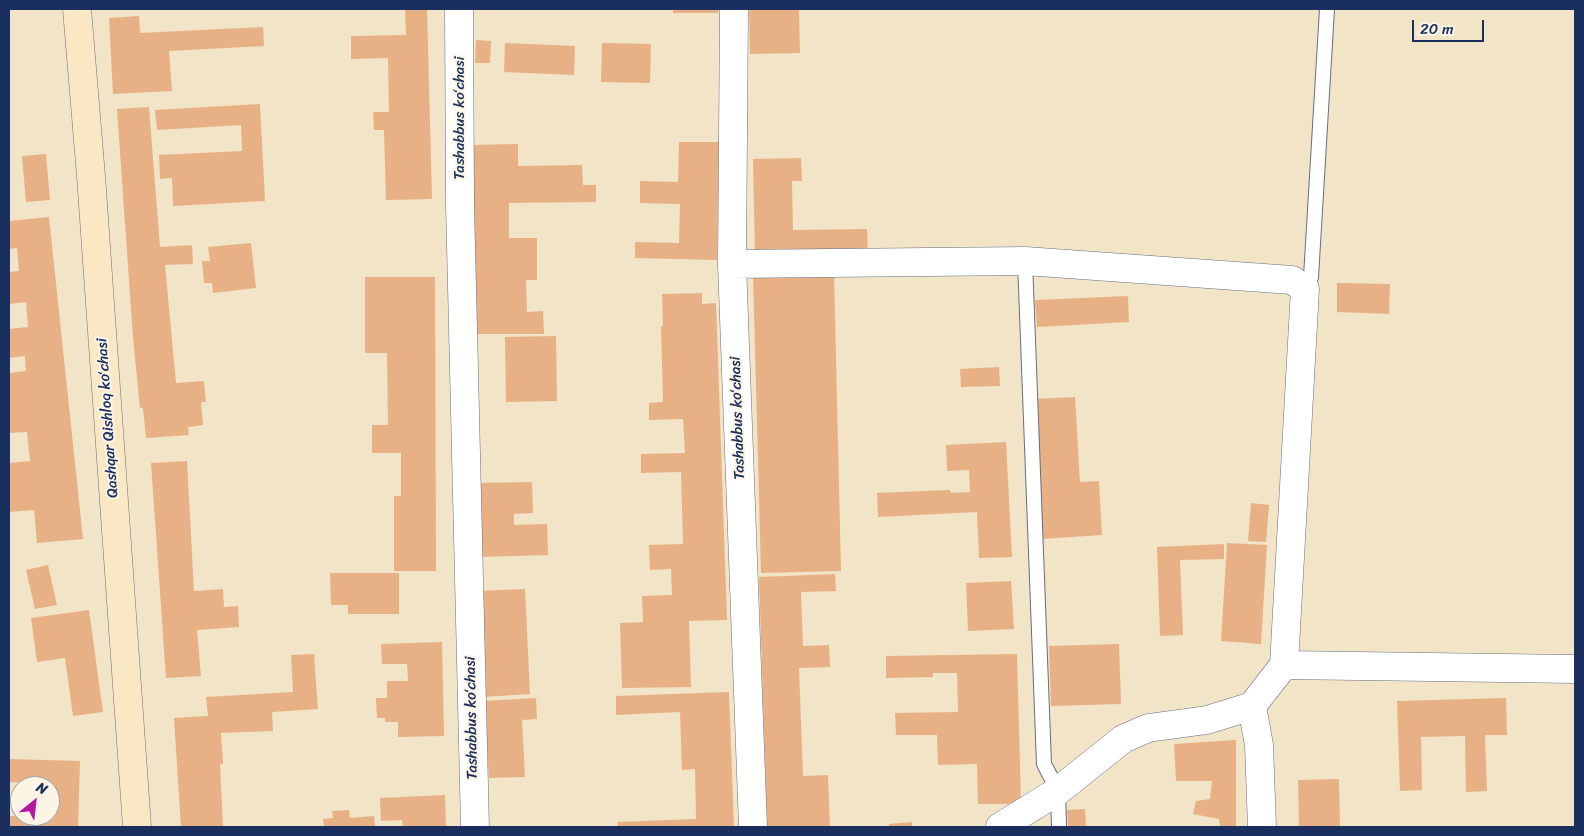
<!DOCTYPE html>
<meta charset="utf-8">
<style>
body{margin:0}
#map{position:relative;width:1584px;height:836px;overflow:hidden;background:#f2e4c6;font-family:Sriracha,sans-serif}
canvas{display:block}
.frame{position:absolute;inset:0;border:10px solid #1b2f5e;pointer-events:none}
.north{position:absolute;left:10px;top:776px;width:50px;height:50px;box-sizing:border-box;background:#fcf5e5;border:1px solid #a2a6af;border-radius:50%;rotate:29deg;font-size:14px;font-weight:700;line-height:20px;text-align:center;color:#1b2f5e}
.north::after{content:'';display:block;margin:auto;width:18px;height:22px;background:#b5179e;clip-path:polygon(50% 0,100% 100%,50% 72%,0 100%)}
.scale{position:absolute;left:1412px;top:20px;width:72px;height:22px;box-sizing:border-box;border:2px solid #1b2f5e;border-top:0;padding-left:6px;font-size:15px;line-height:18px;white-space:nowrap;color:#1b2f5e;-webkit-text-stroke:4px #fcf5e5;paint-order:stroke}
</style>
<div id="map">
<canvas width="1584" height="836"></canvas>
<div class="frame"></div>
<div class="north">N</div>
<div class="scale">20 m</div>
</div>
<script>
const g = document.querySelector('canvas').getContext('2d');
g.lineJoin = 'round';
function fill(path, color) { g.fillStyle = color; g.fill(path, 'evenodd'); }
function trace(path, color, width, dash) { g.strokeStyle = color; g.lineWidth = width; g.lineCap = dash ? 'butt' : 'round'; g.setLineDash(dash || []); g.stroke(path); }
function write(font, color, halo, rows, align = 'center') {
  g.font = font + ' Sriracha,sans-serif'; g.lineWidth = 4; g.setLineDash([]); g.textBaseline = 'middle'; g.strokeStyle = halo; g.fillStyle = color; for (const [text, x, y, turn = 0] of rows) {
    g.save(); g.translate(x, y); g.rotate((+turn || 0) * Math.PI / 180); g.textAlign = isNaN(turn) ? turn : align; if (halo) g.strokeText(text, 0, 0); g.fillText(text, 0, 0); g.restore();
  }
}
const building = new Path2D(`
 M405,9H427L432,199L386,200L384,130H374L373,112H389L388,58L351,59V36L406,35Z
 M673,9H718V13H673Z
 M749,9H799L800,53L750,54Z
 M139,16L140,33L263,27L264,46L169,51L172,91L113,94L109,18Z
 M476,40L491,41L490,63H475Z
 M505,43L575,46L574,75L504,72Z
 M602,43L651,44L650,83L601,82Z
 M260,104L265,201L173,206L172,178L160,179L159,155L242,151L241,125L157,130L155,110Z
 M149,107L160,247L192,245L193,264L165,265L176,383L204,381L206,402H201L203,425L188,427L189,435L146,438L143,408H140L133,338L117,109Z
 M679,142H719L717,260L635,258V242L679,243L680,204L640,203V181L678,182Z
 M518,144V166L582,165L583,185H596V202L509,203V238H537V280H526L527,312L543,311L544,334H474L471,145Z
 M46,154L50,200L26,202L22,156Z
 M801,158L802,181H792L793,230L867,229L868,253L755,254L753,159Z
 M49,217L83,539L37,543L34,510L9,512V463L30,461L27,432L9,433V373L26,371L25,356L9,358V329L28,327L26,302L9,304V272L19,271L17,248L9,249V221Z
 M251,243L256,288L213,293L212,283H204L202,261H210L208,247Z
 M834,272L841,571L761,573L753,274Z
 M365,277H435L436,571H394V496H401V453H372V425H388L387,353H365Z
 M1337,283L1390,284L1389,314L1337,312Z
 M702,293V304L716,303L727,620L689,621L691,687L622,688L620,623L643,622L642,596L672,595L671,569L650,570L649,545L683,544L681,472L641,473V454L685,453L683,419L649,420V403L663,402L661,326H663L662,294Z
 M1128,296L1129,322L1037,327L1035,300Z
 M556,336L557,401L506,402L505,337Z
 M999,367L1000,386L961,387L960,369Z
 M1075,397L1080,482L1099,481L1102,535L1042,539L1034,399Z
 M1006,442L1012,557L979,558L977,512L878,517L877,493L950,490L951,493L970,492L969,470L947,471L946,445Z
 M187,461L194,591L223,589L224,607L238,606L239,627L197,630L201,676L166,678L151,463Z
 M532,482L533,513L514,514V525L547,524L548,555L480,557L478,483Z
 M1251,503L1269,505L1266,542L1248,541Z
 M1227,543L1267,545L1261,644L1221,641Z
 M1224,544V559L1180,560L1183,635L1160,636L1157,547Z
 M48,565L57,605L35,609L26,570Z
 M330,573H399V614H348V605H331Z
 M835,574L836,591L801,592L803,646L829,645L830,667L799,668L803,776L828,775L830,827H767L759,577Z
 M1011,581L1014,629L968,631L966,583Z
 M525,589L530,694L483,697L478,591Z
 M89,610L103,712L73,716L65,658L37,662L31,618Z
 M442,642L444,736L398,737V722H385V718H377L376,698H387V681H408L407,664H382L381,644Z
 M1119,644L1121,704L1051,706L1049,646Z
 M314,654L318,709L272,712L273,731L221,733L223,764H220L223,827H181L174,718L208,716L206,697L293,692L291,655Z
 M1017,654L1021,804H978L977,764L938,765L937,735H896L895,713L958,712L957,673H933V677L886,678V656Z
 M729,692L734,827H618V822L696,819L695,769L682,770L680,712L616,715V696Z
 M536,698L537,719L522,720L525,777L489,778L484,701Z
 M1506,698L1507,735H1485L1487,791L1466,792L1465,736L1421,737L1422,790L1400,791L1397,701Z
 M1236,740V827H1220L1219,819L1193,814L1196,801L1210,799L1212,781H1176L1174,744Z
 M9,759L80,761L78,827H9V816H50V786H35L36,783L9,782Z
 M1339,779L1340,827H1299L1298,780Z
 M445,795L446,827H403L402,820L381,821L380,798Z
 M1085,809L1086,827H1068L1067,810Z
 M349,810L350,818L374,816L375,827H324L323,819L333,818L332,811Z
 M912,822V827H889V824Z`);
const lane = new Path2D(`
 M1025,261L1044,764L1058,791L1059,827
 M1305,289L1311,277L1327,9`);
const street = new Path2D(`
 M459,9L460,204L475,827
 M734,9L732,264L753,827
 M732,264L1025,261L1292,280L1305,289L1284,665L1252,706L1207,720L1148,728L1123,739L1058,791L1000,827
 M1284,665L1575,669
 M1252,706L1259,745L1262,827`);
const secondary = new Path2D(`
 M77,9L91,176L137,827`);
const streetNames = [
 ["Tashabbus koʻchasi",460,118,-90],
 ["Qashqar Qishloq koʻchasi",108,418,-94],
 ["Tashabbus koʻchasi",738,418,-92],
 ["Tashabbus koʻchasi",472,718,-91]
];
fill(building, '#e8b085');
trace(lane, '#666e82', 16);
trace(street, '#666e82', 29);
trace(secondary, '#666e82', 29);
trace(lane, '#fff', 14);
trace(street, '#fff', 28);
trace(secondary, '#fae7c3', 28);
write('15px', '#1b2f5e', '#fcf5e5', streetNames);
</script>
